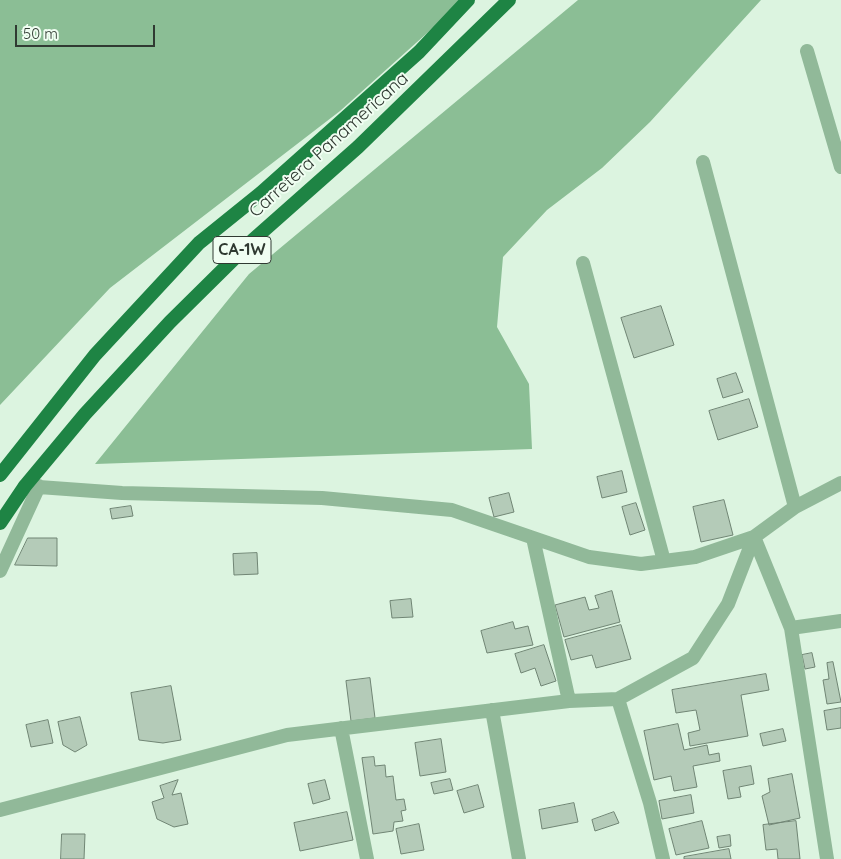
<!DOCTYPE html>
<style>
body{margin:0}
#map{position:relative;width:841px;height:859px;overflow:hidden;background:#dcf4e0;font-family:Quicksand,sans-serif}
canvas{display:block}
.scale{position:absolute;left:15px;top:25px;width:140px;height:22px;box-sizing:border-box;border:2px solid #303a32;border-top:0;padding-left:6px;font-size:15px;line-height:18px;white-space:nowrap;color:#303a32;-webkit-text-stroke:4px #f0fef2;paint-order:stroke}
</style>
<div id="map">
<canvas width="841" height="859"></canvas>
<div class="scale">50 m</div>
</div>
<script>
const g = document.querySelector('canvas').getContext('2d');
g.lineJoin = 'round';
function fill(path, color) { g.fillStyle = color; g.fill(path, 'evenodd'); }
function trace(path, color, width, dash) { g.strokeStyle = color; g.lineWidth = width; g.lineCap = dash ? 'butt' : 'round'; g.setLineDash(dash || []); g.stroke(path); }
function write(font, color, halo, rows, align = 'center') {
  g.font = font + ' Quicksand,sans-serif'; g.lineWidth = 4; g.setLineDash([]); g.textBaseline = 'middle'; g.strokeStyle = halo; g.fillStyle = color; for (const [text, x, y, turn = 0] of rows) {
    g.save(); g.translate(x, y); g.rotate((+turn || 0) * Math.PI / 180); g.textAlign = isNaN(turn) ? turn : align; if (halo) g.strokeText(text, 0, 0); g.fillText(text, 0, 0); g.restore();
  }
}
const forest = new Path2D(`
 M0,0H464L340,111L110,288L0,405Z
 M578,0H761L650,122L602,168L547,210L503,257L497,327L529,384L532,449L95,464L249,274Z`);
const building = new Path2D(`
 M661,306L674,345L634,358L621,318Z
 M736,373L743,392L723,398L717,379Z
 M749,399L758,427L718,440L709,411Z
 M622,471L627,492L602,498L597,477Z
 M509,493L514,512L494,517L489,498Z
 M724,500L733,535L701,542L693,507Z
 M636,503L645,530L630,535L622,507Z
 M131,506L133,516L112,519L110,509Z
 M28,538H57V566L15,565Z
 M257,553L258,574L234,575L233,554Z
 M612,591L620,622L564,637L555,605L585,597L589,610L599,608L595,596Z
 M411,599L413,617L392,618L390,601Z
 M513,622L515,629L528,626L533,645L487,653L481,631Z
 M621,625L631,659L596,668L592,655L571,660L565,640Z
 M544,645L556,681L541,686L535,668L521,673L515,654Z
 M812,653L815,667L805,669L802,655Z
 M833,662L841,702L827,704L823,680L829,679L827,663Z
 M766,674L769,690L741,695L748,736L690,746L688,733L700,730L696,710L676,713L672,690Z
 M370,678L375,718L351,721L346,681Z
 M171,686L181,740L163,743L139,740L131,693Z
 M841,708V728L827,730L824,711Z
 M80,717L87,745L75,752L63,745L58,722Z
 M48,720L53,743L31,747L26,725Z
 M678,724L684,750L707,745L709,755L719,753L720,761L693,766L697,787L674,791L671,776L654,780L644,731Z
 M783,729L786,741L763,746L760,734Z
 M441,739L446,772L420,776L415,743Z
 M374,757L375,766L385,765L386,777L393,776L396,800L404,799L406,810L401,811L403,821L394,822L393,831L373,834L362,758Z
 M751,766L754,784L739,787L741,797L728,799L723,771Z
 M792,774L800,818L769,825L762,796L770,792L768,779Z
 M450,779L453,790L434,794L431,783Z
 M178,780L172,795L181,793L188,824L174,827L157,819L152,802L164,798L160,786Z
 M325,780L330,799L313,804L308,784Z
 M478,785L484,807L464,813L457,791Z
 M691,795L694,813L662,819L659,801Z
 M574,803L578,822L542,829L539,810Z
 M347,812L353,840L300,851L294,823Z
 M614,812L619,823L595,831L592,820Z
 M702,821L709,848L676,855L669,829Z
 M796,821L800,859H778L777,849L766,850L763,825Z
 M419,824L424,850L401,854L396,829Z
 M62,834H85L84,859H61Z
 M730,835L731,846L719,848L717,837Z
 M729,849L731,859H684V857Z`);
const minor = new Path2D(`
 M807,51L841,167
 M703,162L795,507
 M583,263L664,561
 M25,486L122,493L322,498L452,510L589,557L641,564L695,557L754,537L795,507L841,483
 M754,537L791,628L827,859
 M533,538L569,701
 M0,571L39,486
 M791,628L841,621
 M618,699L650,803L663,859
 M492,710L519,859
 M341,728L367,859
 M0,810L287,735L569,701L618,699L693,658L728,604L754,537`);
const trunk = new Path2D(`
 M0,475L95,355L199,243L261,193L419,52L468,0
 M0,523L25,486L85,414L170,322L253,240L358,147L509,0`);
const shields = [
 [242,250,58]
];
const shieldNames = [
 ["CA-1W",242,250]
];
const streetNames = [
 ["Carretera Panamericana",329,145,-42]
];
fill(forest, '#8bbe95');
fill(building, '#b4cbb8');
trace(building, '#708574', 1);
trace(minor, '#91b999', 14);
trace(trunk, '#1e8444', 14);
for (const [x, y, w] of shields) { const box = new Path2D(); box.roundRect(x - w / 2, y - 13.5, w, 27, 4); g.fillStyle = '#f0fef2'; g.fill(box); trace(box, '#303a32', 1); }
write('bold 16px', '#303a32', null, shieldNames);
write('18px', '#303a32', '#f0fef2', streetNames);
</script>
